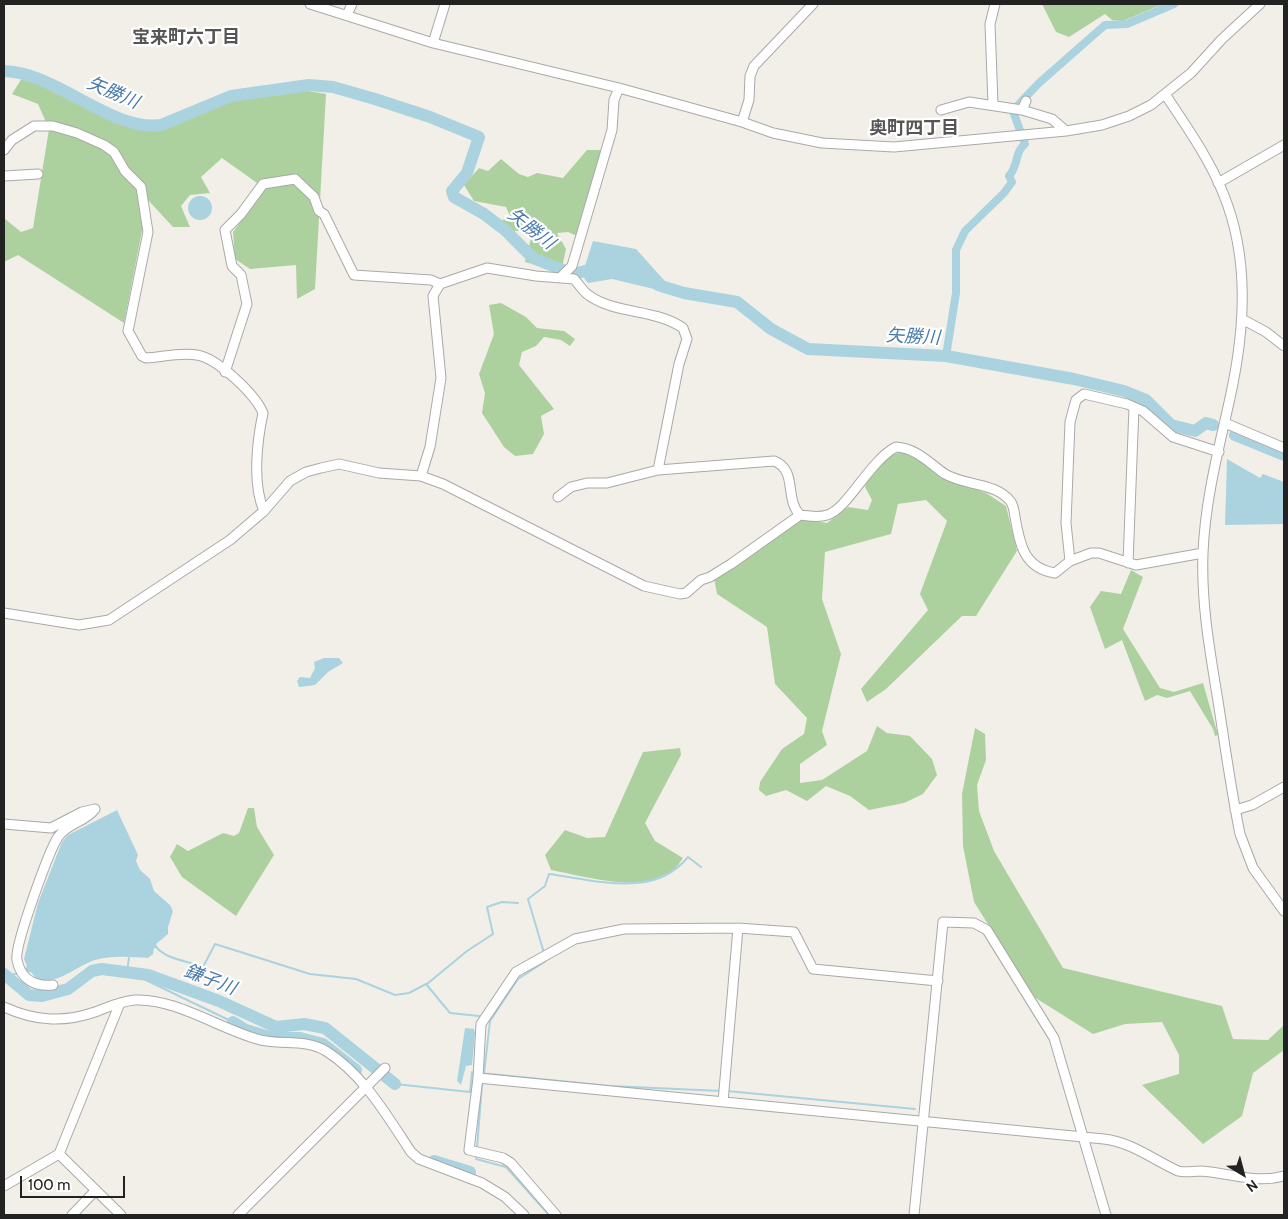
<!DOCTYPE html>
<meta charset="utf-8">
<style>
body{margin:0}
#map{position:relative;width:1288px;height:1219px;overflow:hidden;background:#f2efe9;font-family:Cabin,sans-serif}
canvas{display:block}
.frame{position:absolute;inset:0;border:5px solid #222;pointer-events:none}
.north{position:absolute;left:1218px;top:1149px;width:50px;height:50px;-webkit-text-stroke:4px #fff;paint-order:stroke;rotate:143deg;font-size:14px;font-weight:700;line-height:20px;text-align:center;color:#222}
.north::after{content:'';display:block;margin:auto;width:18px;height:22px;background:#222;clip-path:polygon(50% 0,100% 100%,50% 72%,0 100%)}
.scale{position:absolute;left:20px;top:1176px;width:105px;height:22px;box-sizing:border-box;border:2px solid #222;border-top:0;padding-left:6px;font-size:15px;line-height:18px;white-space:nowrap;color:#222;-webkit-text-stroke:4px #fff;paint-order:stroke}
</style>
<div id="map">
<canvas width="1288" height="1219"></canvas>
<div class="frame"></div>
<div class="north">N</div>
<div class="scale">100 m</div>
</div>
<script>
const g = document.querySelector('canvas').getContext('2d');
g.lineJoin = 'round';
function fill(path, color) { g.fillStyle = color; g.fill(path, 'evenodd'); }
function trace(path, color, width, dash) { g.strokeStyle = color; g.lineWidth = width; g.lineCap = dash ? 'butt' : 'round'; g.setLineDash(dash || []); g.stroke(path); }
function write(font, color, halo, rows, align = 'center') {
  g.font = font + ' Cabin,"Noto Sans JP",sans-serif'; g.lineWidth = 4.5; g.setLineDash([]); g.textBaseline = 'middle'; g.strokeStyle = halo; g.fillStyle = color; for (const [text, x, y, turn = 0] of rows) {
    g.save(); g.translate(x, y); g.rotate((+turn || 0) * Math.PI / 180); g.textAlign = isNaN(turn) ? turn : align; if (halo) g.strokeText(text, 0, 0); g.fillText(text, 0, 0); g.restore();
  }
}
const forest = new Path2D(`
 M1042,4H1163L1123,21L1112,20L1105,14L1069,37L1056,32Z
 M22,78L157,131L234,100L302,90L326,94L315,289L297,299L296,265L250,269L235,259L233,232L263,192L257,183L222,158L201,177L210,193L190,195L181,206L190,227H173L148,200L124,323L18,255L4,262V218L21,232L33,228L49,129L38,104L12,94Z
 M587,150H600L601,155L577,236L568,232L557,233L566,249L561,272L525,262L531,238L529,231H513L501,221L510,216L506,207L474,201L464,185L479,168L488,171L501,159L519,174L528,177L537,173L563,178Z
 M501,303L526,317L537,328L564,331L575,339L570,346L561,340L544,337L536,346L522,352L519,365L554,409L541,416L544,434L533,454L515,456L504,447L482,413L485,393L479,374L494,334L489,305Z
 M901,452L917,459L946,479L986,493L1006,506L1017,551L976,616H962L886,689L867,702L861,689L928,610L920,594L947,521L926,500L898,504L891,534L825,552L822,599L841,654L822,731L827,745L800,764V783L822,780L867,751L877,726L887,733L910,736L932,759L937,775L923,794L904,803L869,810L850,796L826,786L807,801L786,790L766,796L759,790L760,782L782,749L804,734L807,718L775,684L767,627L717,594L714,578L799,519L827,523L848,507L868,510L872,500L865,487C871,471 885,456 901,452Z
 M1131,570L1143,577L1123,629L1160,688L1174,692L1203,683L1218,735L1215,736L1213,729L1190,691L1167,698L1157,695L1145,701L1122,640L1105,649L1090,607L1101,591L1121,594Z
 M975,728L985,734L986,760L977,785L979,811L994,851L1063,968L1222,1006L1233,1039L1268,1040L1284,1025V1050L1253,1073L1242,1116L1203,1144L1142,1085L1179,1074V1055L1162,1022L1125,1024L1093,1034L1034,997L974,902L963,846L962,794Z
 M680,748L681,755L645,823L655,841L683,858C680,862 677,867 673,871C647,895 583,876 551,870L545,855L565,830L587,838L605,837L643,752Z
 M248,808H254L257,827L274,855L236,916L182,877L170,857L177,844L188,851L223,833L234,836L239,833Z`);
const water = new Path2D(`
 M188 208a12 12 0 1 1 24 0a12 12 0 1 1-24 0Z
 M593,241L636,249L673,290L675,294L612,279L588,283L582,275Z
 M1227,459L1260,478L1263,474L1284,482V524L1225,525Z
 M324,658H339L343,663L328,672L315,685L299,687L297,681L300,677L310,678L315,668L314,662Z
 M117,810L138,855L136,861L140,870L150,879L154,891L170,905L173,911L168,927V934L156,944L158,948H154L153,954L148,958C133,957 111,955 95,960C76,966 58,985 37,980L31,972L26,973L24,970L27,966L24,959L38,903L62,842L68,835Z
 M465,1028L474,1029L475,1034L472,1065L466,1066L461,1085L457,1081Z`);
const stream = new Path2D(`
 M156,947C169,961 187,960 203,967L215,944L310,974L356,979L395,995L409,993L426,984L450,1013L479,1016
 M544,953L528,899L545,886L549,874C596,880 654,899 688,857L701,867
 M129,958L127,971L233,1022
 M7,976L19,973
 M427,984L467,951L493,934L487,907L502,902L518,903
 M480,1073L610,1086L722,1091
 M484,1074L490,1021L518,979L546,961L545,958
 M395,1084L470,1092L472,1072
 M727,1091L915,1109
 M477,1149L482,1084
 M477,1154L476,1159L506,1167L549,1215`);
const canal = new Path2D(`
 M946,356L956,293V250L965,231L1004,193L1012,182L1009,176C1019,165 1014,153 1025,144L1014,114L1018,105L1039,83L1105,25L1127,24L1174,4`);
const river = new Path2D(`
 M4,71C56,72 111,132 161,125L231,96L309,85L333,87L375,99L430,117L479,137L467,173L452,191L454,197L484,214L505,230L533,258L573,274L585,271L601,273
 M658,285L684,293L737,302L771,329L808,349L946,356L1074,379L1124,391L1146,400L1171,425L1195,431L1206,423L1213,425
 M1235,435L1284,455
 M4,974L29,995L42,996L68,989L92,971L102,969L148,975L219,1001L276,1027L304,1024L325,1028L395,1084
 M233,1022L246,1030L273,1038H300L323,1044L356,1070
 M434,1161L470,1172`);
const minor = new Path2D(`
 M310,4L433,43L619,88L742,122L773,133L822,143L894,147L1066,131L1102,125L1129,116L1151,105L1191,73L1222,39L1260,4
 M347,15L352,4
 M433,43L445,4
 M1165,94C1186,126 1209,158 1223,193C1250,258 1245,330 1230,398C1219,448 1205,500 1203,553C1201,603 1210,652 1218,701C1225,746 1231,790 1240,834L1253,868L1284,911
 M1026,101L1022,110L1052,119L1066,131
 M993,104L990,24L995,4
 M941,110L969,102L1022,110
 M742,122L749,100L750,76L754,66L813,4
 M4,150L12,140L34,126H53L77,133L104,145L114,152L125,171L141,187L148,232L128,331L142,356L146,358C162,357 181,352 197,355C217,358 255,394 263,413C257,441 252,484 264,511
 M4,176L38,174
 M1218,183L1284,145
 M560,278L572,266L612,130L614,100L619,88
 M1242,319L1266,332L1284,346
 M225,372L247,304L241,275L232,266L225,230L241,214L263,184L295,179L314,197L319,211L324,214L354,275L431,280L440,284
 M1225,423L1284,448
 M421,476L430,447L441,378L433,296L440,284L487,268L536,276L574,279C578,283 582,290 587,294C614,315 654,308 683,328L687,339L679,364L658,470
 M558,497L571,487L587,483H607L658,470L774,461C798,470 784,499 800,515
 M1070,561L1066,523L1070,422L1076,400L1084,394L1127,404L1143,411L1173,437L1219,452
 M1128,563L1134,407
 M4,613L79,625L109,620L230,540L264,511L290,481L306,472L321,468L339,464L379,473L421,476L443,484L644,586L680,594L686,593L701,580L710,577L731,564L800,515C809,516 818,518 827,515C848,509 869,461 896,447C916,448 929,463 945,474C965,486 996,482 1011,502C1014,507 1014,512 1015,517C1020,545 1024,568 1055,573L1070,561L1091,553H1099L1136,565L1203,553
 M1235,810L1252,805L1284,787
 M4,824L51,828L82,812L95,809
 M53,985C35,987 21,980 17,960C14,946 49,851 58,837C67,823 86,822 95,809
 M4,1007C35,1021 63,1023 95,1012C108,1007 121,1001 135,1000C175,998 218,1028 257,1039C279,1046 305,1038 326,1051C364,1075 387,1116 411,1152L419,1159L482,1183L505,1197L524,1215
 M478,1078L1104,1139C1131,1142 1154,1160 1178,1171C1185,1173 1193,1171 1201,1171C1230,1173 1255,1184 1284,1176
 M723,1102L738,928
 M59,1154L121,1215
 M4,1186L59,1154L120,1003
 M72,1215L96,1190
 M238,1215L385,1068
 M556,1215L511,1163L503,1158L469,1150L478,1078L481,1024L516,972L575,939L624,929L738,928L794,932L813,969L938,981
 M914,1215L943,922L974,923L987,930L1054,1038L1106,1215`);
const neighbourhoodNames = [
 ["宝来町六丁目",186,38],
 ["奥町四丁目",914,129]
];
const waterNames = [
 ["矢勝川",113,93,23],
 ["矢勝川",531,229,38],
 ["矢勝川",913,337,3],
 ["鎌子川",210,980,21]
];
fill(forest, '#add19e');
fill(water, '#aad3df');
trace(stream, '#aad3df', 2);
trace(canal, '#aad3df', 8);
trace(river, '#aad3df', 12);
trace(minor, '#a9a9a9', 11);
trace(minor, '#fff', 9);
write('bold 18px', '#555', '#fff', neighbourhoodNames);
write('italic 18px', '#4a7aab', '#fff', waterNames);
</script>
